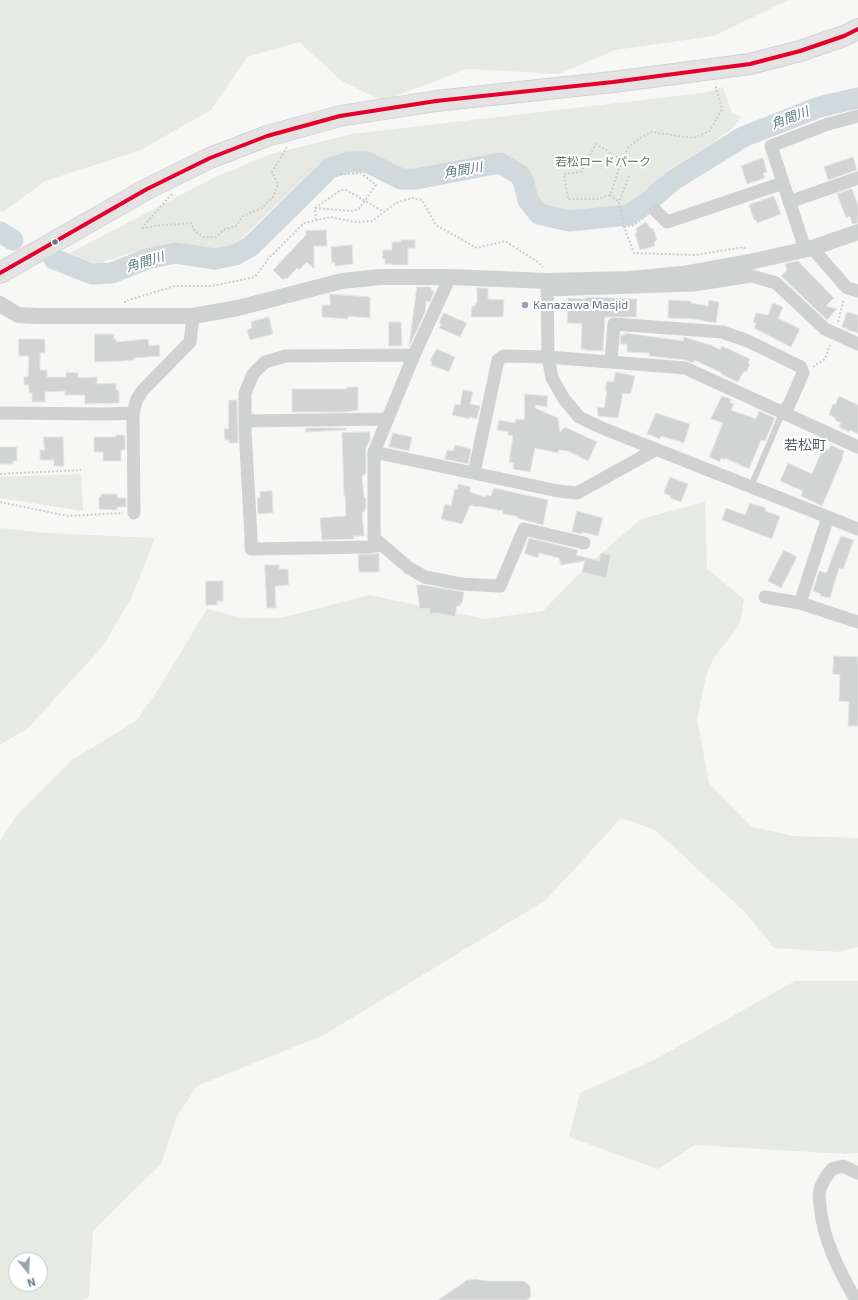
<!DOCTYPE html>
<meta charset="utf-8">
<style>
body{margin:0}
#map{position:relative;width:858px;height:1300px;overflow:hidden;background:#f7f7f5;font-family:"Exo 2",sans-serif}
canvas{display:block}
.north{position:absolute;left:8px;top:1252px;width:40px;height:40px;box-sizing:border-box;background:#fff;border:1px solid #c1c9cf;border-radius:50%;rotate:162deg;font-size:11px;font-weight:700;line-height:16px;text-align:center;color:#637888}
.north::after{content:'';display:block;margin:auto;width:14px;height:18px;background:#97a4ae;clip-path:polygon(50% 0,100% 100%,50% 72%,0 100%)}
</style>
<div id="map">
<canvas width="858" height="1300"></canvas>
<div class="north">N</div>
</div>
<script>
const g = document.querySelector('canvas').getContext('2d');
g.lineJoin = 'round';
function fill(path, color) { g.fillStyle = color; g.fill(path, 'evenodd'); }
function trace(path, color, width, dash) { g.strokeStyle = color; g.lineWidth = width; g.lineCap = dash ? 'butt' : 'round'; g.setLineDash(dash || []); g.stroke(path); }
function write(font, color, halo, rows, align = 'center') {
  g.font = font + ' "Exo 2","Noto Sans JP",sans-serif'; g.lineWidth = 4; g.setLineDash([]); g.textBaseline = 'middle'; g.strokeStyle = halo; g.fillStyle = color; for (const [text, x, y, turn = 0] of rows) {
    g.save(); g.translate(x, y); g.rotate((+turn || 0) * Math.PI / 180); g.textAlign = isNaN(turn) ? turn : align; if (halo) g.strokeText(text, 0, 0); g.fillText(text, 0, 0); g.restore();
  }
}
const green = new Path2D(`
 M0,0H788L714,36L615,50L559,74L467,69L382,101L342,81L299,42L247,57L211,110L141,150L45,181L3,212L0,211Z
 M723,87L732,113L741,117L732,129L703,149L671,168L656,183L644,205L628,215L569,221L539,214L528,200L524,183L520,175L500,163L404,170L364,153L343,154L320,163L244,236L230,246L211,249L173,243L134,252L97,264L70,253L215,177L268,155L352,134L703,93Z
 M81,474L83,511L0,498V477Z
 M705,502L707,569L744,599L740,624L713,659L706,676L697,719L709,783L752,827L794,836L858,838V947L836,952L774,948L746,913L655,830L621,818L546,900L324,1035L197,1086L177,1116L161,1164L93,1231L89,1297L83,1300H0V841L17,815L72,760L136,721L158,690L207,609L243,618H281L369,595L485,619L543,611L589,564L641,519ZM16,1260H40V1284H16Z
 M0,528L47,533L155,538L131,599L102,647L29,727L0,745Z
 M795,981H858V1153L845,1154L695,1145L658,1169L569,1137L580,1093L656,1059Z`);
const river = new Path2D(`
 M0,232L13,240
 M54,259L92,274L112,273L147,259L175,253L215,259L235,255L251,246L330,168L349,162H367L401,179H416L500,163L520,175L524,183L528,200L539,214L569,221L628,215L644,205L675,179L743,137L819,107L858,98`);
const building = new Path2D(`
 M853,157L857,170L828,180L824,167Z
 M763,158L767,172L763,173L765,178L747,184L741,166Z
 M852,189L858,205V223L852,224L850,216L846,218L837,194Z
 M774,196L781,214L757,223L756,220H754L749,205Z
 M646,222L651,229L653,228L657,240L654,242L655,246L640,250L635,234L637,232L636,229Z
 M326,230L327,246H314V269L307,262L299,270L297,268L287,279L285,278L283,280L273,270L306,235V231Z
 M401,240H415V248H408V265H392V264H385V259H382L383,250H392V242H401Z
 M350,245H352L353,264L335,266V262L332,263L331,247Z
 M798,261L834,298L826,306L837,309L827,320L781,276L787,270L785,264Z
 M417,287H431V291H434L433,294L430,302L426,301L425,312L409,347Z
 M477,288H488V299L504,300L503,317H471L472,306H475L476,302H477Z
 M330,294L370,297V318L348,316V319L322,317V305H330Z
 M586,297L637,299L636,317H605L603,351L585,350V349H581L582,324L567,323L568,298L586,299Z
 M669,300L691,301V303L708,306L709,300L719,302L716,323L694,319L668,318Z
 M773,303L783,307L778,318L800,329L791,347L754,328L756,323L753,322L756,313L768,315Z
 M847,312L858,315V333L847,330V328L842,327Z
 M444,313L467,323L460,337L439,328L441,324L439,323Z
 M269,317L273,334L250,340L247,330L252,328L251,322Z
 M389,322H401L402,346H389Z
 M625,333L683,341L684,337L713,346L720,350L722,346L750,359L748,363L750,364L746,372L744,371L738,382L721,374L722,373L694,360L693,363L686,360L649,356L650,353L627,352V344H620L621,335H625Z
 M95,334H114V339H116V342L148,339L149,346L159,345L160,356L134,358V360L122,361L95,362Z
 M19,339H45V353H40V370H47V377H66V372L78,373V378L97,377V384L116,383V390H119V403L85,404V395H65V391L45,392V402H32V393H29V385H24V377H28L29,356H19Z
 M437,349L455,357L449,372L431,365L432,362L430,361Z
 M616,372L635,376L631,393L629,394L623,393L618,418L598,416L597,407L604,408L607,391H605L607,381L613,382Z
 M347,387H358V410L346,412H292V389H347Z
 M463,390L473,392L470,404L480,406L477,419L469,417V419L452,415L455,404L460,405Z
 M525,394L548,396L547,407L536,405L535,408L558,418L560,432L565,427L597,442L588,461L568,451L559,450L558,453L535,448L530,472L513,469L514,463L509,462L513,436L508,435V432L497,430L499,420L515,423L516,419L524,420Z
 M722,396L731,399L730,402L734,404L731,410L756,419L759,411L775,418L765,441L761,440L749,469L725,458V460L721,458L720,462L709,457L723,423L711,419Z
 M839,396L858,405V434L850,430L849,432L839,427L841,423L835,420L836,418L829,415L833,404L835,405Z
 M229,400H237L238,443H229V440H225L224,429H228Z
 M656,413L690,424L684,443L661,436L660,439L647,434Z
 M306,428H346V430L306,432Z
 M370,432V441L366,447V473L362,476L364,498H366V509H364L365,512H362L364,536H354V539L322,540L320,518L346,516L345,495L344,496L342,433Z
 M393,433L412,437L409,451L389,447Z
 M116,435H125V450H121V461H103V452H94V437H116Z
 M44,437H63L64,466H54V460H40V450H44Z
 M455,445L471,449L468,464L445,459L447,450L453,451Z
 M831,445L844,451L842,456L843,457L822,506L801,496L803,491L780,481L788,463L812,474L823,448L828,450Z
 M0,447H17V461H13V464H0Z
 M670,477L688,484L681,502L670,498L671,496L664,493Z
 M459,484L470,487V492L485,497L486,495L491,496L494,488L548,500L543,525L517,518V516L503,514V511L478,506L477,507L470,505L462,524L441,519L445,504L451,506L455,489H457Z
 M272,491L273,513L258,514L257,498H260V492Z
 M101,494H117V498H126V507H117V510L99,509V497H101Z
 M750,503L766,508L765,511L780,516L772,539L722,520L726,508L745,515Z
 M577,511L603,518L598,536L582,532V534L572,532Z
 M841,536L854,540L843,569L839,568L830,598L820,596L821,594L813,591L819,571L826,573Z
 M529,538L578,550L576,555L599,561L601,553L611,555L606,578L582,572L585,561L561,565L559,558L539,553L538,558L525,554Z
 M784,550L797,557L781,588L768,581Z
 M379,554V572H359L358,555Z
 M265,565H279V569H288L289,585L275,586L276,608H267Z
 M206,581H223V601H217V605H206Z
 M417,585H423L464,592L462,603H461L460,606H457L455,617L437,613L430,614L429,608L420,609Z
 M834,656L858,657V726H848L849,702L839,701L840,675L833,674Z
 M475,1279L487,1281H524L530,1286L531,1297L527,1300H438L466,1281Z`);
const path = new Path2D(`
 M632,164L622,160L596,144L581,172L564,174L568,199H598L610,195L622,160L628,148L640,138L652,132L693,138L710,131L722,109L715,84
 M629,176L619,202L624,227L634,253L695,255L744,247L745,250
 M172,194L141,229L154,226L191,223L195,232L204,237H216L225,229L236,226L243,216L262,208L273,197L278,184L272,172L287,147
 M610,195L619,202
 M315,208L352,211L359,209L376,185L361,173L335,175
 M316,220L315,208L341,190H346L384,212
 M624,227L634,225L646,216
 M125,303V301L175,286H212L255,277L269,258L304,223L331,217L354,222L372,221L396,203L412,198L422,200L436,225L477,248L505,241L538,262L543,267
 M838,322L844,299
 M813,367L825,359L830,345
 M0,474L81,470
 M0,502L68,516L123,513`);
const service = new Path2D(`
 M751,486L773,435L782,413`);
const minor = new Path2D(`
 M789,202L858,178
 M655,210L667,222L783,183
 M812,248L847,288L858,291
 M805,249L771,146L828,124L858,116
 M450,277L414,355L374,452V538L409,568L425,577L461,584L500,586L524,529L584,543
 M547,281L548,357L552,378L564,399L579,417L602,428L858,529
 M547,290L693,285L752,276L776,283L825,329L858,344
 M611,362L614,324L722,332L748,341L801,367L803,373L789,405L782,413
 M0,413L108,414L133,413L137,399L142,391L190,342L193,316
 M133,413L134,513
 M245,421L388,419
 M374,452L558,491L577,493L655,450
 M474,473L498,360L504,356L548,357L685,368L858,447
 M382,545L369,547L251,549V537L245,429V393L253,374L265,362L286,356L414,355
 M765,597L800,603L858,622
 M800,603L828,517
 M856,1300C839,1271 823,1239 820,1206C820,1201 818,1195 820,1190C822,1182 827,1175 832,1169L843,1166L858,1173`);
const tertiary = new Path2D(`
 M0,304L18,315L38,316H193L238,308L342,281L380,277H450L547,281L630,279L682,274L754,261L812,248L858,232`);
const primary = new Path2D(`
 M0,273L147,189L210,158L267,136L340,116L436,101L613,82L750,64L800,51L844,36L858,29`);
const bus1 = new Path2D(`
 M0,273L147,189L210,158L267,136L340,116L436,101L613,82L750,64L800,51L844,36L858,29`);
const markers = [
 [55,242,3.5,"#637888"],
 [525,305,4,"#97a4ae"]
];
const parkNames = [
 ["若松ロードパーク",603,162]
];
const poiNames = [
 ["Kanazawa Masjid",533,305]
];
const waterNames = [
 ["角間川",790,118,-21],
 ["角間川",463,170,-10],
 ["角間川",145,262,-17]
];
const quarterNames = [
 ["若松町",805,445]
];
fill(green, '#e6eae3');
trace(river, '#d0d9dc', 21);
fill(building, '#d2d3d3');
trace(building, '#e6e6e5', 1);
trace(primary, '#d2d4d4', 22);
trace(path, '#cccecf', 2, [2, 2]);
trace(service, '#d0d2d2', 6);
trace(minor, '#d0d2d2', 13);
trace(tertiary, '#d0d2d2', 16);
trace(primary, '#e3e3e3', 20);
trace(bus1, '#e4002b', 4);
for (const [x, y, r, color] of markers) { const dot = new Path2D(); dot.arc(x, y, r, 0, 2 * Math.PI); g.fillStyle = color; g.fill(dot); trace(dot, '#fff', 1.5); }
write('12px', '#657a5f', '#fff', parkNames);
write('12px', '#637888', '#fff', poiNames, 'left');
write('italic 13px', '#5f7b84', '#fff', waterNames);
write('14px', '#52616d', '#fff', quarterNames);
</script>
